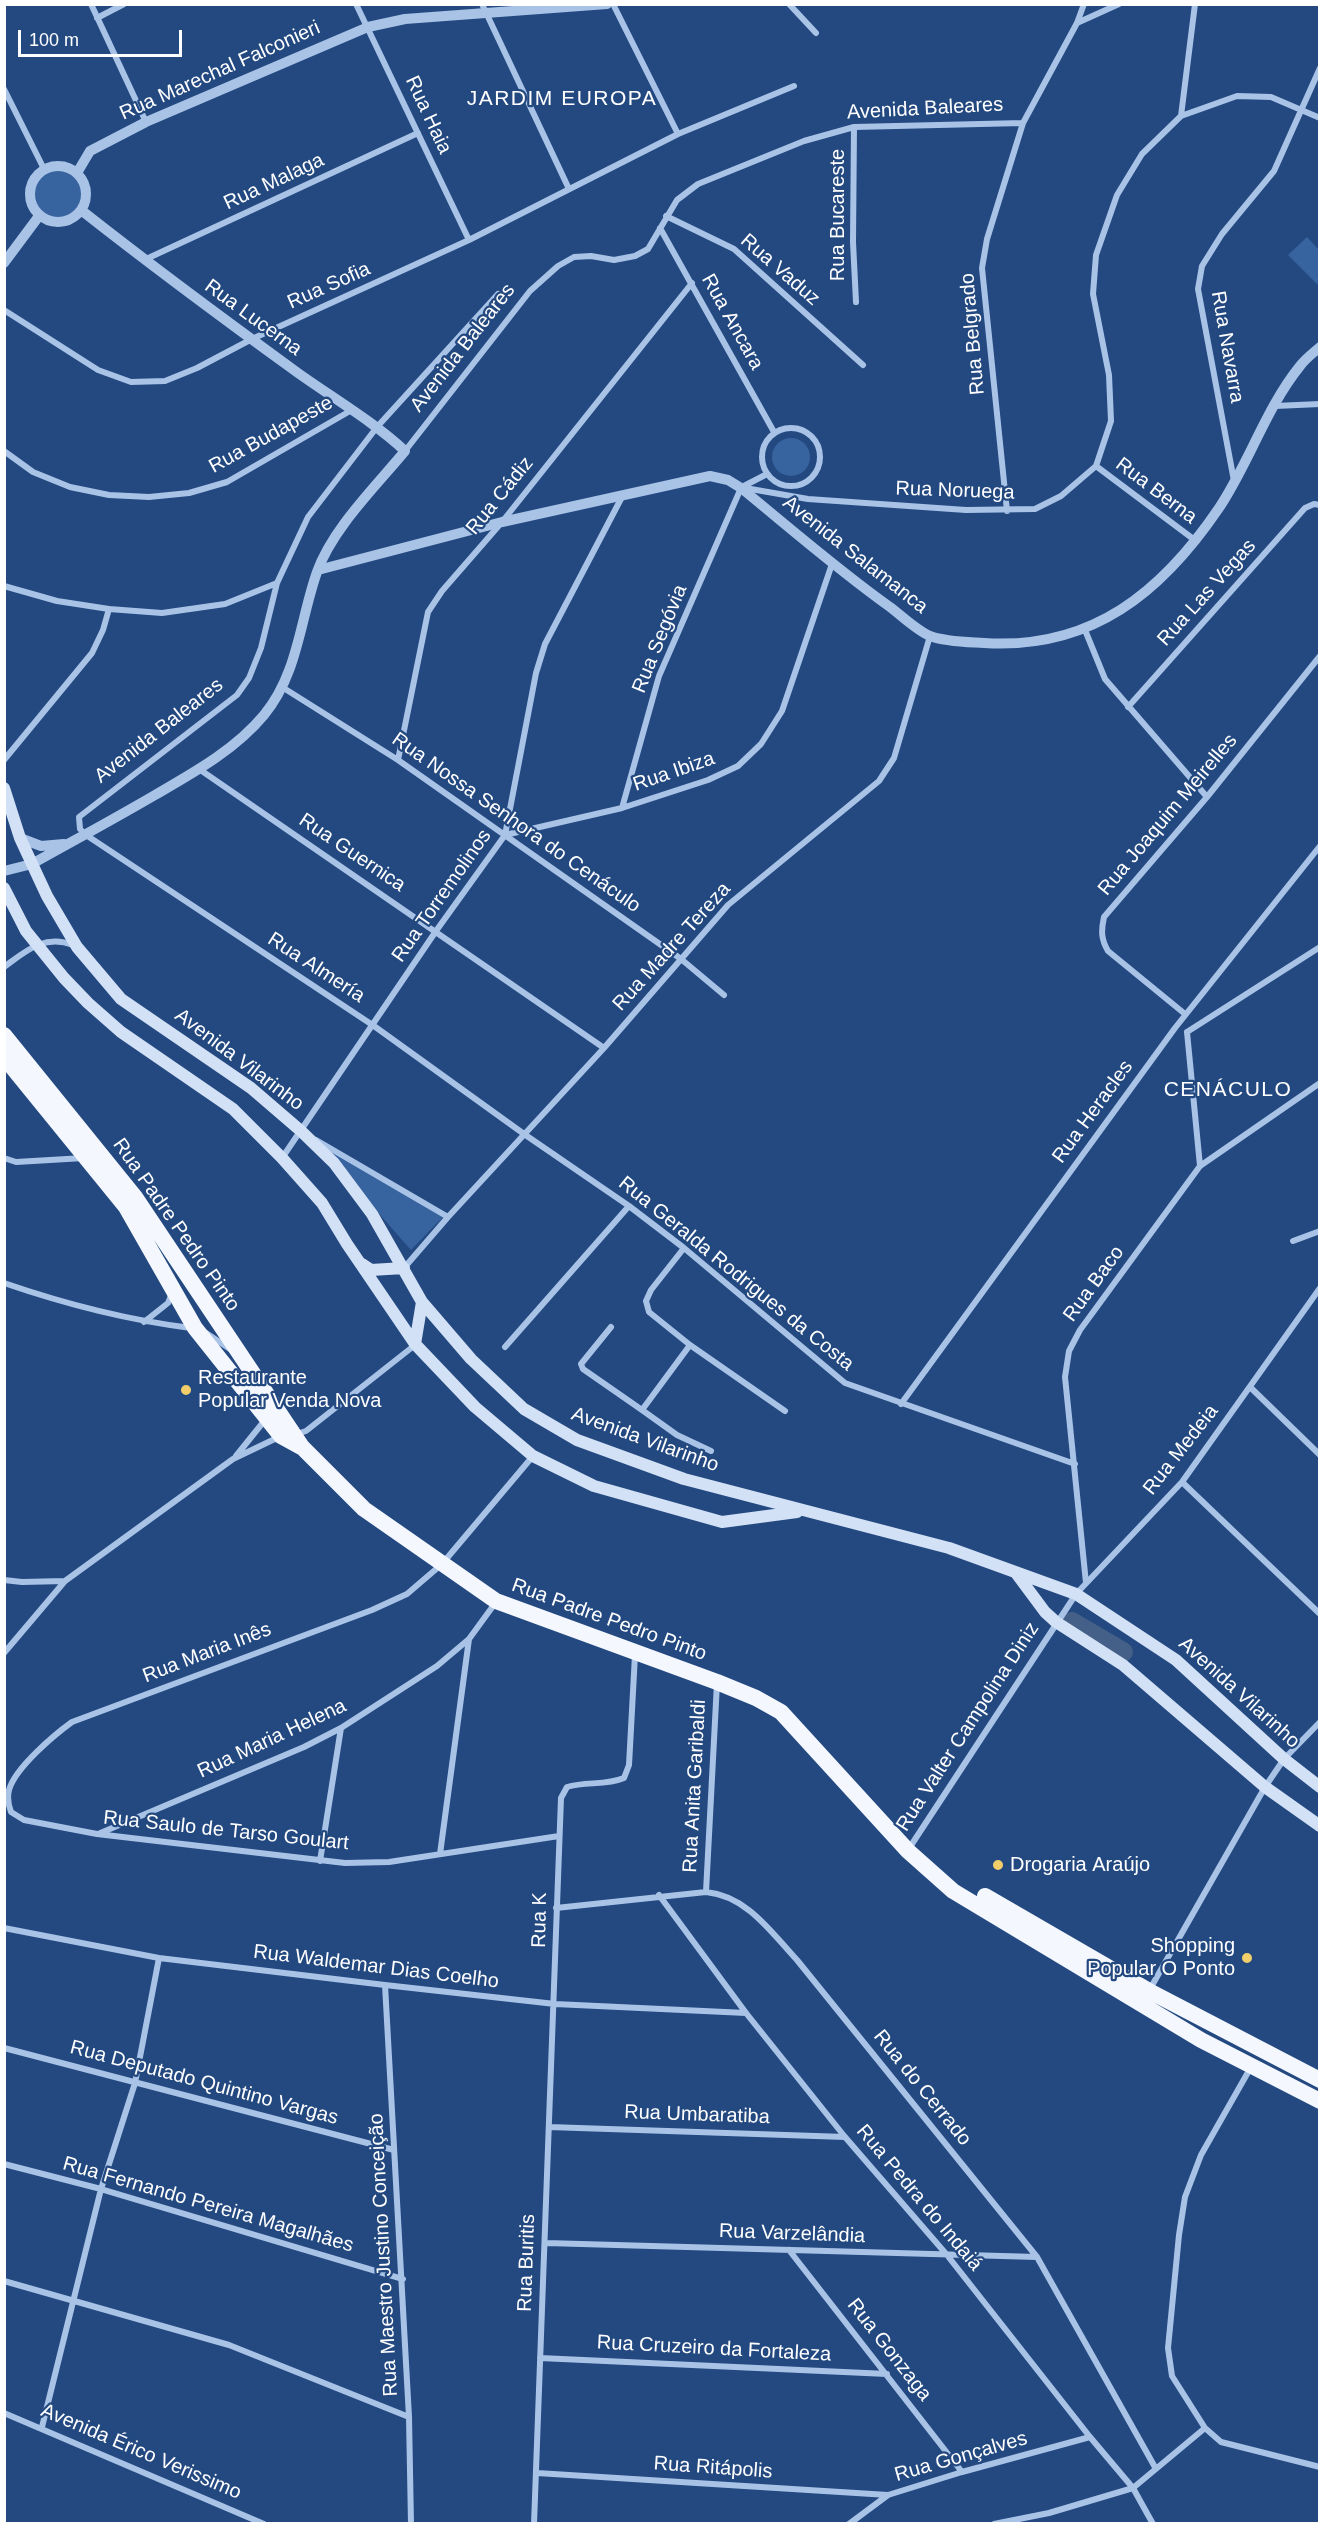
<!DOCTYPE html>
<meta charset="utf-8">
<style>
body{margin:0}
#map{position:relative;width:1324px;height:2528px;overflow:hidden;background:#234980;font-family:Arial,sans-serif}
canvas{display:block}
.frame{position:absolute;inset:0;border:6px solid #fff;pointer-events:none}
.scale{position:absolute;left:18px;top:30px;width:164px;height:27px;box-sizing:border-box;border:3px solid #fff;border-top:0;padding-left:8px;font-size:18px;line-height:21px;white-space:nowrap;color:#fff;-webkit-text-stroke:4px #234980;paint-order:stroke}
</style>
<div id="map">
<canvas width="1324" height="2528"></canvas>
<div class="frame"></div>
<div class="scale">100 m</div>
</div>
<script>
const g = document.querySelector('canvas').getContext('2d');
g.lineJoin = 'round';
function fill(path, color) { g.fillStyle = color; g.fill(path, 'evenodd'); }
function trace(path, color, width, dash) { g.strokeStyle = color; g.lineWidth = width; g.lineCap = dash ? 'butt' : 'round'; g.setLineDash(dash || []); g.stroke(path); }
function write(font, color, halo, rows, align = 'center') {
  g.font = font + ' Arial,sans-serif'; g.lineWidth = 4.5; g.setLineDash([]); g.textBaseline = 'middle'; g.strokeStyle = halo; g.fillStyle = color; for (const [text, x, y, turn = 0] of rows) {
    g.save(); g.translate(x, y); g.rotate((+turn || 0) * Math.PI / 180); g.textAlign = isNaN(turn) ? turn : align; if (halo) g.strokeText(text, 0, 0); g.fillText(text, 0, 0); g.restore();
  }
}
const green = new Path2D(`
 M55,169C71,172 79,177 83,194L86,193L83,206C78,211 72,217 64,220C32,228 16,178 55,169Z
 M1307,237L1319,250V286L1288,255Z
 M772 457a19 19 0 1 1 38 0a19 19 0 1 1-38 0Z
 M314,1140L443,1217L411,1250Z`);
const river = new Path2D(`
 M1072,1622L1123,1652`);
const minor = new Path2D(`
 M91,4L146,122
 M356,4L469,240
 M482,4L569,189
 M613,4L678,134
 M789,4L816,33
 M97,18L124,4
 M1077,23L1119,4
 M4,89L44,169
 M1181,116L1195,4
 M854,127L853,242L856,302
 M666,216L734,249L863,365
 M660,228L774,432
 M144,260L418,133
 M498,294L377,427L308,517L277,583L261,648L249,678L237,695L79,817L80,829L86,835L374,1026L524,1134L629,1206L684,1248L845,1383L1075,1464
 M4,310L98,370L131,382L165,381L197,368L252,339L469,240L678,134L794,86
 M1275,406L1320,404
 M762 457a29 29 0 1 1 58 0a29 29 0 1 1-58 0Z
 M4,451L33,472L70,487L109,495L149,497L189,493L227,482L350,411
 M405,451L530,291L558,266L574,257L591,256L614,260L635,256L648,249L677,200L698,184L804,141L854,127L1023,123
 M1096,466L1196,541
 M1234,481L1198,289L1202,266L1222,234L1274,171L1320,68
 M742,487L767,474
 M745,488L808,499L966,510L1035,509L1061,496L1096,466L1111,421L1109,375L1093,294L1096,255L1117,195L1142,154L1181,116L1237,96L1271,97L1320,118
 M1007,511L982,268L987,239L1023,123L1077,23L1084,4
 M4,586L57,601L109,609L162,613L225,604L277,583
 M1085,630L1105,679L1207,797
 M282,687L398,760L681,959L724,995
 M1128,707L1305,508L1314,504L1320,505
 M4,760L92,653L103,630L109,609
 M398,760L428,612L442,591L502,522L692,283
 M199,769L604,1048
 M622,808L659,676L741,488
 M505,835L622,808L708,780L738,766L761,744L782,711L832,564
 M4,967C26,951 44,934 73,945
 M1185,1014L1108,951C1101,939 1101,931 1104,917L1207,797L1320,656
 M1187,1032L1320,947
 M1187,1032L1200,1166
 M316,1140L448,1217
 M4,1158L16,1162L84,1158
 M282,1158L436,931L505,835L536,673L545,644L623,495
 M1293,1241L1320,1231
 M684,1248L651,1290L646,1301L649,1312L690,1345L785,1411
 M404,1268L448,1217L604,1048L728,905L879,781L894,758L930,636
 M4,1283C65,1304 127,1320 191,1328
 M144,1322L168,1303L172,1293
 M611,1327L581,1364L583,1369L642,1410L690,1345
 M206,1333L230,1349
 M505,1347L629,1206
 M1250,1387L1320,1455
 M901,1404L1175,1028L1320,846
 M642,1410L677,1435L711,1451
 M297,1434L306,1431L415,1345
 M236,1456L265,1420
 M533,1456L442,1564L407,1594L372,1610L72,1722C54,1735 15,1768 9,1790C7,1798 8,1804 11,1812L24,1820L97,1834L345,1863L389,1862L559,1836
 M1182,1482L1320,1614
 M4,1580L22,1582L65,1581
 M1086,1583L1065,1377L1069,1351L1080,1330L1200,1166L1320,1083
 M4,1653L65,1581L233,1459L281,1436
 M98,1834L304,1747L341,1728L437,1666L469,1639L496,1602
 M908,1850L1076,1594L1182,1482L1320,1288
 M440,1854L469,1639
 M320,1861L341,1728
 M706,1892L717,1683
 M659,1895L746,2013L845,2137L947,2255L1090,2437L1133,2488L1153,2524
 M556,1908L706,1892C747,1896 771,1932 797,1960L1037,2257L1156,2469
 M4,1928L159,1958L385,1985L555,2004L746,2013
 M385,1985L409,2417L411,2524
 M1150,1989L1265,1787L1284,1759L1320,1722
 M4,2048L394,2150
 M1251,2067L1201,2155L1185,2197L1179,2235L1168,2348L1172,2376L1205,2428L1221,2442L1320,2467
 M549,2127L845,2137
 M4,2164L101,2189L403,2279
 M546,2243L1037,2257
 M789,2250L962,2472
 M4,2281L229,2345L409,2417
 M540,2358L887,2374
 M4,2413L264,2524
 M42,2427L101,2189L135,2083L159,1958
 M537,2473L888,2495
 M534,2524L561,1798L567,1787C586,1781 605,1786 624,1778L629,1765L635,1655
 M849,2524L888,2495L962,2472L1090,2437
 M994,2524L1049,2513L1133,2488L1205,2428`);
const tertiary = new Path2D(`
 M30 194a28 28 0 1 1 56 0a28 28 0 1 1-56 0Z
 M77,173L90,151L146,122L368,27L405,19L607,4
 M4,263L39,216
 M318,570L502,522L710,476L728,480L741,488C790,528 838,570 890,607C902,616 916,630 930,636C946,642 968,642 984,643C1092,650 1162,592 1219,508C1249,463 1266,408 1300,366C1305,359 1313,353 1320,347
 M20,838L41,846L64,844
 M4,871L32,864C73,841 114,819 155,795C193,773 235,750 264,715C298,674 300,620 317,572C332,529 376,486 405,451C374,422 333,398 298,373C225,320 152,266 81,210`);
const secondary = new Path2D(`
 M4,788L20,838L47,896L77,947L121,999L251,1088L301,1131L334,1163L372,1214L422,1302L471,1359L524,1409L577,1440L684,1479L949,1548L1076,1594L1176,1660L1284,1759L1320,1787
 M4,888L26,931L64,978L88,1003L121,1032L233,1109L282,1158L322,1203L347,1244L415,1344L475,1407L533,1456L594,1486L722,1522L797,1512
 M362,1264L371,1270L404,1268
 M415,1344L422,1302
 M1016,1573L1045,1612L1056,1622L1123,1665L1265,1787L1320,1826`);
const trunk = new Path2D(`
 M4,1035L135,1197L302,1447L364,1509L496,1601L717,1682L756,1698L781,1712L908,1851L953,1891L1201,2040L1320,2101
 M4,1057L126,1207L195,1328L281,1436L301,1447
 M985,1896L1149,1991L1320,2080`);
const markers = [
 [186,1390,6,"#f2ce6b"],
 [998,1865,6,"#f2ce6b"],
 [1247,1958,6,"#f2ce6b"]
];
const streetNames = [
 ["Rua Marechal Falconieri",220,71,-24],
 ["Avenida Baleares",925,109,-3],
 ["Rua Haia",428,115,65],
 ["Rua Malaga",274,182,-25],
 ["Rua Bucareste",838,215,-90],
 ["Rua Vaduz",780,270,41],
 ["Rua Sofia",329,286,-24],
 ["Rua Lucerna",253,318,36],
 ["Rua Ancara",732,322,61],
 ["Rua Belgrado",973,334,-95],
 ["Rua Navarra",1227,347,80],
 ["Avenida Baleares",463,348,-52],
 ["Rua Budapeste",271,435,-29],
 ["Rua Noruega",955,491,2],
 ["Rua Berna",1156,491,37],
 ["Rua Cádiz",500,496,-51],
 ["Avenida Salamanca",855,555,38],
 ["Rua Las Vegas",1207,593,-48],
 ["Rua Segóvia",660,639,-68],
 ["Avenida Baleares",159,731,-38],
 ["Rua Ibiza",674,772,-19],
 ["Rua Joaquim Meirelles",1168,815,-50],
 ["Rua Nossa Senhora do Cenáculo",516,823,35],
 ["Rua Guernica",352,853,34],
 ["Rua Torremolinos",442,896,-55],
 ["Rua Madre Tereza",672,947,-48],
 ["Rua Almería",316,968,33],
 ["Avenida Vilarinho",239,1060,37],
 ["Rua Heracles",1093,1112,-54],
 ["Rua Padre Pedro Pinto",176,1225,55],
 ["Rua Geralda Rodrigues da Costa",736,1274,39],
 ["Rua Baco",1094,1284,-54],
 ["Avenida Vilarinho",645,1440,20],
 ["Rua Medeia",1181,1450,-52],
 ["Rua Padre Pedro Pinto",609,1620,20],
 ["Rua Maria Inês",207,1653,-21],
 ["Avenida Vilarinho",1239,1693,42],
 ["Rua Valter Campolina Diniz",968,1727,-57],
 ["Rua Maria Helena",272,1739,-25],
 ["Rua Anita Garibaldi",695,1786,-87],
 ["Rua Saulo de Tarso Goulart",226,1831,6],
 ["Rua K",540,1920,-89],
 ["Rua Waldemar Dias Coelho",376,1967,7],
 ["Rua Deputado Quintino Vargas",204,2083,15],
 ["Rua do Cerrado",922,2088,51],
 ["Rua Umbaratiba",697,2115,2],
 ["Rua Pedra do Indaiá",919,2198,50],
 ["Rua Fernando Pereira Magalhães",208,2205,16],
 ["Rua Varzelândia",792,2234,2],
 ["Rua Maestro Justino Conceição",384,2255,-93],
 ["Rua Buritis",527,2263,-88],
 ["Rua Cruzeiro da Fortaleza",714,2349,3],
 ["Rua Gonzaga",889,2350,52],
 ["Avenida Érico Verissimo",141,2452,23],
 ["Rua Gonçalves",961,2457,-16],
 ["Rua Ritápolis",713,2468,4]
];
const poiNames = [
 ["Restaurante",198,1378],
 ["Popular Venda Nova",198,1401],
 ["Drogaria Araújo",1010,1865],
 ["Shopping",1235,1946,"right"],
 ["Popular O Ponto",1235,1969,"right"]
];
const neighbourhoodNames = [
 ["JARDIM EUROPA",562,99],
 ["CENÁCULO",1228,1090]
];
fill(green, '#37639e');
trace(river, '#446088', 20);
trace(minor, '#a9c3e7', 6);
trace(tertiary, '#a9c3e7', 10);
trace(secondary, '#d3e1f6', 12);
trace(trunk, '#f4f8fe', 16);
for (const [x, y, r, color] of markers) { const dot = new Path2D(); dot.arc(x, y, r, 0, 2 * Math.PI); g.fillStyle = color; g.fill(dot); trace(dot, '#234980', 2); }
write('20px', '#fff', '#234980', streetNames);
write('20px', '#fff', '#234980', poiNames, 'left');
g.letterSpacing = '1.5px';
write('21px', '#fff', '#234980', neighbourhoodNames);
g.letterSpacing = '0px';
</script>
